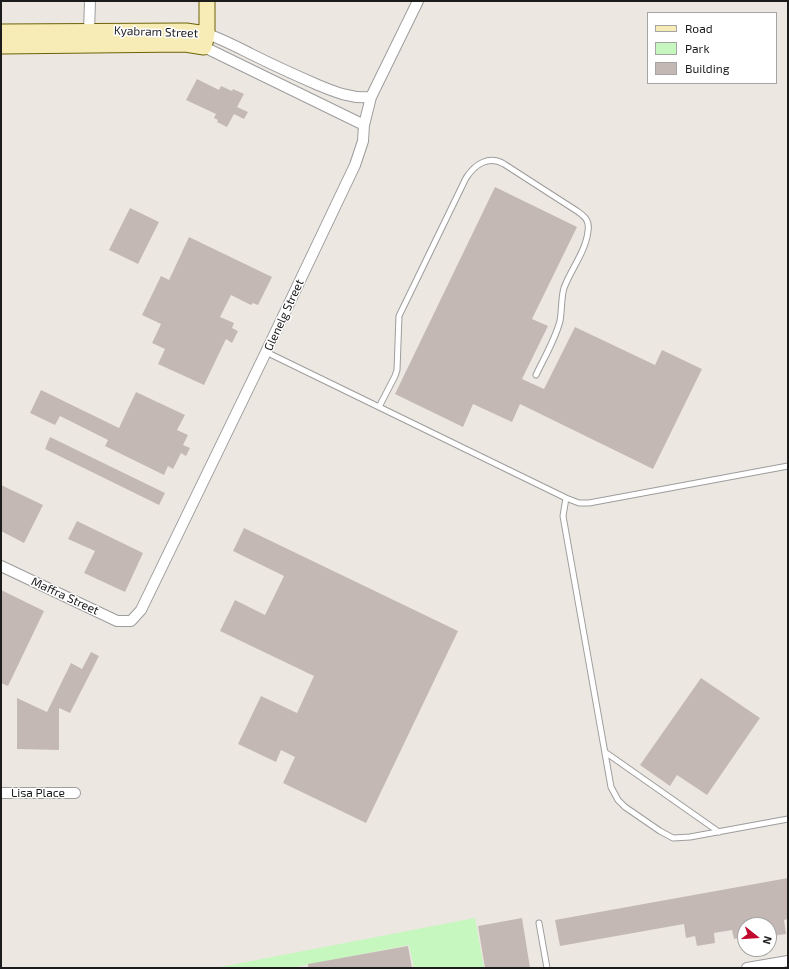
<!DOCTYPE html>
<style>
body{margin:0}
#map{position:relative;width:789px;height:969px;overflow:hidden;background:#ede7e1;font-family:"Exo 2",sans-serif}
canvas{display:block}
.frame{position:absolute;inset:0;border:2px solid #1c1c1c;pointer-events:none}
.legend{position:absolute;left:647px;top:12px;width:130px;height:72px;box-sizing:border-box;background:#fff;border:1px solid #a4a4a4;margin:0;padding:5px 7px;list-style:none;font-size:12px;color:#1c1c1c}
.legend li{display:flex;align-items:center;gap:8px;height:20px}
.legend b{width:20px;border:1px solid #a4a4a4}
.north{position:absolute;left:737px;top:917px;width:40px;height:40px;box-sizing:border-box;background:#fff;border:1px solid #a4a4a4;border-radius:50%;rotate:107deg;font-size:11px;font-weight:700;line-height:16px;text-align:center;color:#1c1c1c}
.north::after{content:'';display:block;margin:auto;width:14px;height:18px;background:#c0072e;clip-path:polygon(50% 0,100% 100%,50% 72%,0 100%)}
</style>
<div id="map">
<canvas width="789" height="969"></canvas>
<div class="frame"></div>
<ul class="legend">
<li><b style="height:5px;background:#f7ecb6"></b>Road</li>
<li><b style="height:11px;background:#c6f7be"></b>Park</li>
<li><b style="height:11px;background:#c4b8b5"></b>Building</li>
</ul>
<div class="north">N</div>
</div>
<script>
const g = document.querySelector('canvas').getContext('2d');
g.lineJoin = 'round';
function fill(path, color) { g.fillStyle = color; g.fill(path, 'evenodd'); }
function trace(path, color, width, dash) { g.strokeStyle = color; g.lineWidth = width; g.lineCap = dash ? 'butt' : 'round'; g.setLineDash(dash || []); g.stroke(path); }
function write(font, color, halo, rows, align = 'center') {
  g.font = font + ' "Exo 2",sans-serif'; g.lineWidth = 3; g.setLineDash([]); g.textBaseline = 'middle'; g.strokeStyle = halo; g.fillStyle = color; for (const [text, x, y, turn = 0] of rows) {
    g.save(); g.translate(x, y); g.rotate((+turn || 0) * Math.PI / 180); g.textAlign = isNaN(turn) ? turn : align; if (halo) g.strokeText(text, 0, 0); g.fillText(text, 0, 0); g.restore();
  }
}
const park = new Path2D(`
 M475,918L484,968H414L409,945L290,968H215Z`);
const building = new Path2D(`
 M197,79L219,90L221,86L232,91L233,89L244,94L237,107L248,112L244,119L234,114L227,127L217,122L218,120L214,118L216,114L186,100Z
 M495,187L577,227L532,319L548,326L522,379L544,389L575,327L655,365L662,350L702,369L653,469L520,404L512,422L473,404L463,427L395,394Z
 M130,208L159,222L138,264L109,250Z
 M189,237L272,277L258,305L253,303L251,305L231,295L220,317L234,323L232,328L238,331L232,343L226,339L204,385L158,364L165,349L152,343L161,324L142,315L161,276L169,280Z
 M41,390L119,428L136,392L185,415L177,430L188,435L183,445L190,448L186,456L181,453L173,469L168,466L164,475L105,446L108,440L60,416L55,425L30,413Z
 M50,437L165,493L159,505L45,449Z
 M1,485L43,505L24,543L1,531Z
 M77,521L143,553L125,592L84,573L95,551L68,539Z
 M244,528L458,631L366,823L283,783L295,757L281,750L276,762L238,744L261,696L297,713L314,676L220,631L235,600L265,615L284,576L233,551Z
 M1,590L44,611L8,686L1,683Z
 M91,652L99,656L70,713L59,708V750L17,749V698L47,712L71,663L82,669Z
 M701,678L760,718L707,795L677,775L670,786L640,765Z
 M788,878V919L784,920L786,934L772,936L769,923L755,925H745V937L734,939L732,930L714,933L715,943L697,946L695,936L686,938L684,924L560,946L555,920Z
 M522,918L530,968H485L478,926Z
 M408,946L412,968H308V964Z`);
const lane = new Path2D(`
 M266,352L566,498
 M379,407L395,376L397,370L399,316L466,178C475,164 489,155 504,164L577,211C584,216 590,220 588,231C586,251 571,269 564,288C561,298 562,310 560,321C555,340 544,358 536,375
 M788,466L589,503H579L566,498L563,516L611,787L618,800L625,807L660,831L673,838L690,837L788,819
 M605,752L719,832
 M539,923L547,968`);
const street = new Path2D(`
 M89,31L90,1
 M207,34C222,39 237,47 251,54C273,65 295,75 318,85C335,92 352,99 371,97
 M204,47L364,125
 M1,566L117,621H131L141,610L266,352L355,165L363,141L364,125L371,97L418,1
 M1,793H75
 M747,968L788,961`);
const secondary = new Path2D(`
 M1,32L186,31L207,34
 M1,46L185,44L204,47L207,34V1`);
const streetNames = [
 ["Kyabram Street",156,32,2],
 ["Glenelg Street",284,315,-65],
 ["Maffra Street",65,596,25],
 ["Lisa Place",38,793]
];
fill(park, '#c6f7be');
fill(building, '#c4b8b5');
trace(lane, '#9d9d9d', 7);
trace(street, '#9d9d9d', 12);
trace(secondary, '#6d6308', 17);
trace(lane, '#fff', 5);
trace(street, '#fff', 10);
trace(secondary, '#f7ecb6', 15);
write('12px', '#1c1c1c', '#fff', streetNames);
</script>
